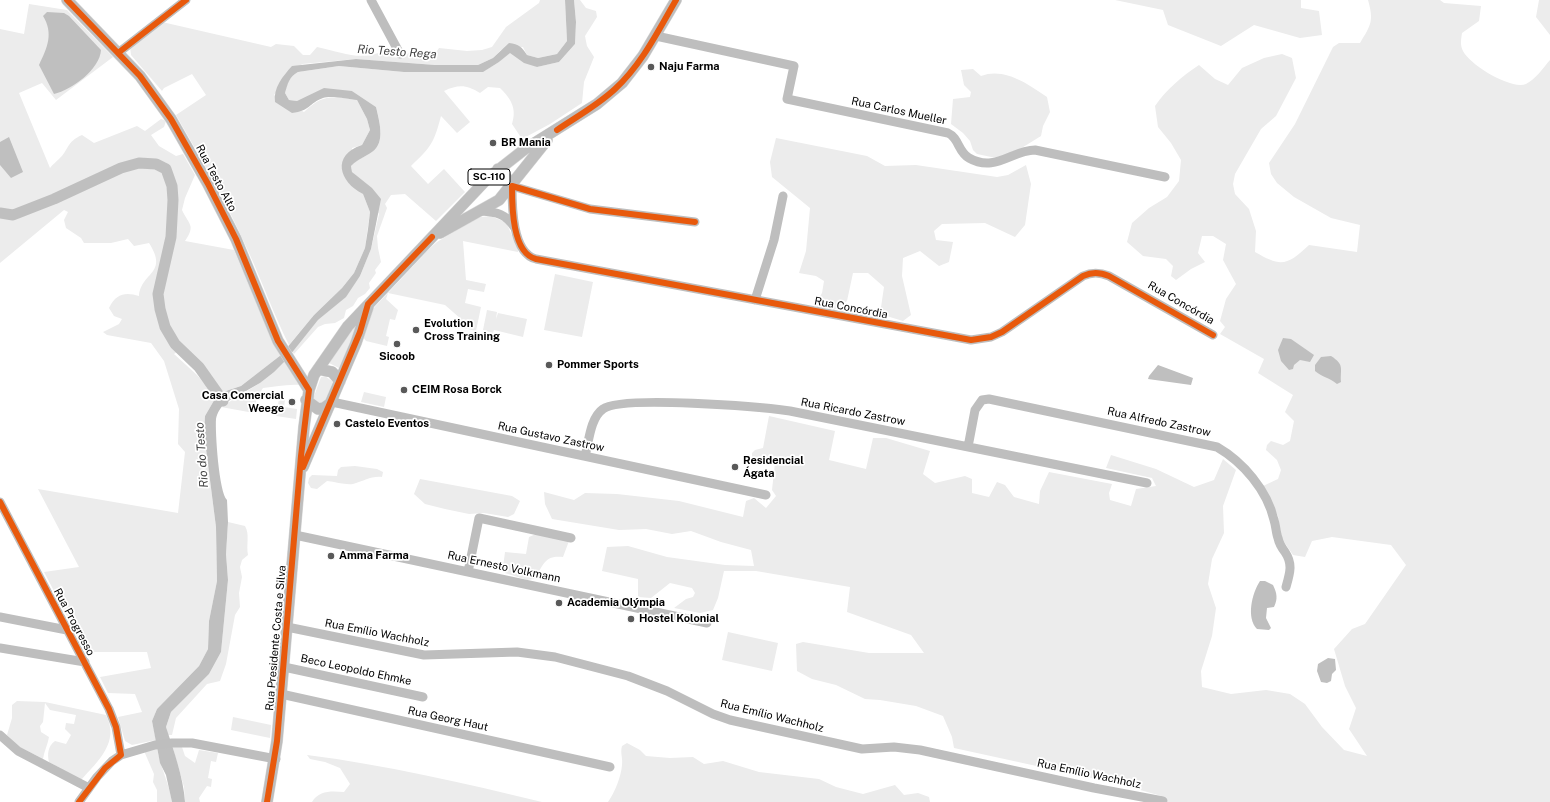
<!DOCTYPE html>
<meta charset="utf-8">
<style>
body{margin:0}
canvas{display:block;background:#fff}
</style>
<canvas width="1550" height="802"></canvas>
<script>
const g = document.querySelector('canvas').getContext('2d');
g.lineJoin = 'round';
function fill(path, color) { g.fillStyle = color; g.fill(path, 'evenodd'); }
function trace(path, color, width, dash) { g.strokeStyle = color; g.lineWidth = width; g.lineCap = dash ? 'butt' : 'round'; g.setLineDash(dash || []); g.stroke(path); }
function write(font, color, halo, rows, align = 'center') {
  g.font = font + ' "Public Sans",sans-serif'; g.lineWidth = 3.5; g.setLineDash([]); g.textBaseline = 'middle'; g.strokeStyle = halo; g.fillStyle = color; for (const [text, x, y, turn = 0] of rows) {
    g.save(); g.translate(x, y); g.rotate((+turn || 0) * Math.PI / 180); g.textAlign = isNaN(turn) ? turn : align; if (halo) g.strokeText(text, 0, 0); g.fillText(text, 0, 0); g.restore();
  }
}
const green = new Path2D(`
 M540,0H565L567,41L557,54L538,58L527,55L523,47L501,50L493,58L478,65H435L356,59L302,64L274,95L304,112C323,94 332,96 357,100L367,119L370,130L362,145L352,148L349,183L363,194L370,212L365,248L354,273L342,288L314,315L289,345C274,315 263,284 249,253C228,205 202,160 176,115L206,95L192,74L164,88L162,91L131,55L130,47L162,22L271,47L276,44L294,46L303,55H310L317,47C346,53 362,63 390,48L391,57L401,58L413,50L417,54L428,50L435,54L439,48L467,51L482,50L492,47L506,27L539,3Z
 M574,0H580L586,8L596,11L597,17L585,36L587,46L594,57L584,82L582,103L550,124L522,139L512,124C517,108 511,99 500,88L488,87L480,93C467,85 459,84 444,91L470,122L457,133L441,116C434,143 431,147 411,166L428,184L444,169L465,192L436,221L405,194L391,195L385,204L387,208L377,236L378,248L381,262L375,270L376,273L369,283L370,288L365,294L358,298L353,306L346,310L344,318L335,323L325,324L318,327L294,354L292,351L318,320L346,296L360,276L371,249L379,214L358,178L352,172L351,166C357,159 365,157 372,152C386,143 379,119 376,107L352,91L297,101L289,100L285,93C287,83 289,77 298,72L339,66L404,72H482L499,62L510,52L537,67L559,62L575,44L576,22Z
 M1115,0H1301V8L1319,11L1322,35L1300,38L1254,25L1221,46L1168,25L1163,10Z
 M1368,0H1440L1444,3L1481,6L1479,21L1462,33C1461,40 1460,45 1463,51C1470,65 1511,90 1526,84C1536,79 1543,68 1550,60V802H1168L1165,797L1119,784L954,748L952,737L943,716L916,706L880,700L865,699L836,685L812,679L797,671L796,644L803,642L869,653H924L911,635L847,612L850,587L756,571H724L718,598L713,610L700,613L674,608L686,599L693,597L695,593L692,588L670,583L651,598L638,597V579L602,571L607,547L628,546L667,557L725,565L754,566L751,550L721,542L691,531L672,534L646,529L619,530L552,519L545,504L544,492L574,500L585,493L617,494L679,501L743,517L746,501L754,498L766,508L776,496L772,490L775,462L752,457V453L755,450L763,448L769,416L835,431L829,460L866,469L873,438H886L930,451L923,474L935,483L965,476L972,479V493L989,497L997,482L1005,485L1014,497L1039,504L1040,491L1049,472L1112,484L1109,493L1110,500L1131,506L1136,489L1156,486L1152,478L1106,468L1111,455L1156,469L1194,487L1214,480L1223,459L1236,470L1223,506L1224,533L1212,559L1208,584L1216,608L1212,636L1201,671L1202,687L1231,694L1266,690L1290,694L1305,704L1322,727L1344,750L1367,756L1349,729L1356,708L1345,686L1334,649L1352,629L1365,624L1406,565L1391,545L1332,537L1312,541L1305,557L1293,555L1282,539L1278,516L1263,486L1278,479L1281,470L1277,460L1266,450L1267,445L1271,441L1283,445L1290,441L1294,421L1285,412L1293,395L1258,373L1264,359L1220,334L1225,327L1220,321L1226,299L1236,284L1223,260L1226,244L1213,236H1202L1198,253L1205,262L1191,269L1176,280L1171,276L1173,266L1166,259L1143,256L1127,242L1132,223L1149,208L1167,197L1179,181L1181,160L1171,143L1158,127L1155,106C1167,89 1181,77 1199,65L1215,79L1228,85L1242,68L1264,58L1282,54L1292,58L1296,78L1276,116L1261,129L1235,174L1233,184L1235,194L1249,209L1256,231L1255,252C1281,267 1287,266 1309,245L1357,252L1360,225L1331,218L1294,197L1277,183L1271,174L1269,163L1295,124L1333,47L1339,43H1360C1371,25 1374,21 1368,0Z
 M1539,0H1550V35L1536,17Z
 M29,4L67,10L113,57L56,100L42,83L19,93L50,168C53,164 56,162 59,159C69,150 66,142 82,135L94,143L137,126L145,131L161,119L166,121L164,127L151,135L159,146L176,156L183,154L195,175L185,198L182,210C189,225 196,225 185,241L234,250L271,337L281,355L241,386L223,392L203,364L184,347L174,354L197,375L216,397L205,416L204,433L216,527L217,581L209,621L208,649L199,666L157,709L152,721L156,740L132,745L125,741L118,717L142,712L135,694L108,693L100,677L151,668L147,652H86L44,572L79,567L38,489L178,513L185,452L178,444L179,409L164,361L151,343L107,335L103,332L119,324L122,319L114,316L109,308C116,293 126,292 139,296C141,272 169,274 149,243L134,246L128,239L111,243H84L81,238L66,228L64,220L68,212L64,210L0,263V29L24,34Z
 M973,69L981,76C1004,67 1028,84 1047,97L1050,112L1043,126L1041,136L1020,149L996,158L977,154L973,150L970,141L963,133L951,124L953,99L970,97L971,92L964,85L961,70Z
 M776,138L867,156L885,166L916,165L997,177L1008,175L1026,165L1031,184L1025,225L1015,237L985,223L942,224L934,231L936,240L953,242L949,262L939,266L920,251L903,258L902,276L911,315L903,321L880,314L884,287L868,273H853L847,301L834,310L814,306L822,293L824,281L816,276L799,273L806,251L810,208L772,177L770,162Z
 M490,216L506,222L518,249V252L463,241L466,280L486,284L484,292L468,289L465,303L481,307L476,331L459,327L461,319L445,305L388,293L386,299L398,310L395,320L390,319L386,336L389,337L387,346L366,341L363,337L371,311L429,249L437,242L475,219L481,217Z
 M555,274L593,282L582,337L544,330Z
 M487,310L497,312L496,319L498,313L527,319L523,337L494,330L493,333L483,330Z
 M353,325L358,328L339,368L327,362Z
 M286,360L299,380L300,385C286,384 276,387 263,388L257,397L254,413L221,407L260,383Z
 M325,376L333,382L324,404H318L313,399L321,377Z
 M364,392L386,397L384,407L361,402Z
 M279,399L285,400L284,407L297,409L296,419L276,416Z
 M355,466L377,469L383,472L382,477C370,476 365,481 353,484C345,485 336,482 327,481L317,489L311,488L308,483L309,478L312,475L337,476L338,470L341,467Z
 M420,479L512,496L520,501L514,514L508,517L484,513L469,514L445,509L425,504L414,494Z
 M228,522L245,526C250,534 246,545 248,555L242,560L240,567L242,577L239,593L240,607L235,615L226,664L220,681L207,684L176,718L172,735H168L166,727L171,712L209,674L221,652L228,580L226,554Z
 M536,534L569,541L563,557C543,555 544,566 534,579L527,580L505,573L503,567L505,552L526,554L529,537Z
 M728,632L778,643L772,671L722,660Z
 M17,701L45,702L106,715C120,742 98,761 81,780L49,762C47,754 48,746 55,741L66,744L71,735L65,729L66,723L74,724L76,715L50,710L45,703L43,722L40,726L41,732L49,737C48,744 44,751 43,759L16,745L7,735L12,718V705Z
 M233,717L271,725L270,738L231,730Z
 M627,743L640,750L646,756L670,758L693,757L704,764L723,761L759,772L819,779L836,787L863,794L895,785L904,795L918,793L929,797L930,802H608C615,792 621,777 622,765C623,758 620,753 622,746Z
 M172,745L182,747L185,756L195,763L199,750L218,753L216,762L211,761L208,778L212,779L211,787L207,786L199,798L200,802H185L184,787Z
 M157,748C160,766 169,783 172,802H157V790L153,782L154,774L144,751Z
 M307,755C386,765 464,783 542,802H312C319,790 332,791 344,792L350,784L340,768L325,762L310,759Z`);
const water = new Path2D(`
 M565,0H574L576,22L575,44L559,62L537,67L524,63L510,53L499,62L483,72H404L339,66L298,72C289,77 288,83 285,93L289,100L297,101L324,88L352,91L376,107C379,120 386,143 372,152C365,157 358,159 351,166L352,172L372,188L381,199L371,249L360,276L346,297L318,320L286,360L274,372L260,383L225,403C221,407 217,413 216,419C215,431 219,493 227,500L228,522L226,554L228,580L221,652L209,674L171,712L166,727C174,752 183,776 185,802H172L166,775L160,763L152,721L157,709L199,666L208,649L209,621L217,581L216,527L204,433L205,416L216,397L223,392L241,386L281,355L314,315L342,288L354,273L365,248L368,229L370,212L363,194C339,182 331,155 362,145L370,130L367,119L357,100C348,99 331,95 323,98C309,103 310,111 292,113L275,102C273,88 283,76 292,66L356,59L435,65H478L493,58L509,43C519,44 522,47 527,55L538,58L557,54L567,41Z
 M47,12L64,13L69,16L101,50C100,69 72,90 54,94L39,65C47,48 54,34 43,16Z
 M9,137L23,172L11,178L0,165V142Z
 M1283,338L1291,339L1314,355L1310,362L1300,360L1294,365L1293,369L1289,370L1281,361L1278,350Z
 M1331,356C1345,365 1340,368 1341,382L1337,384C1330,378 1322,377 1315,371V365L1321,357Z
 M1158,365L1193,378L1191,385L1148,379L1149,376Z
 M1260,581H1265L1273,585C1277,593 1278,599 1274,607L1267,608L1266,618L1271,628L1269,630L1257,629C1246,618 1252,593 1260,581Z
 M1328,658L1335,659L1336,670L1332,674L1331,681L1327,683L1321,682L1317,671L1318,664Z`);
const river = new Path2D(`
 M0,213L13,215L54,199L121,168L139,163L156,164L166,169L172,186L173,200L171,237L158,294L160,309L165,327L175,344L199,367L223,401`);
const minor = new Path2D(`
 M371,0L400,54
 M656,36L794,66L787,99L948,133C959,138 958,152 969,158C995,173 1012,150 1035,150L1165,177
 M118,53L186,0
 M481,211C497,212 506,214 515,228
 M695,222L590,209L512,186C512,206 512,253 536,259L971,340L991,337L1002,332L1083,276C1092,272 1099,272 1109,276L1213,335
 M755,300L774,240L783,196
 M332,402L766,495
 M968,447L975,410L982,400L989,399L1217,447C1243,462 1267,490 1274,520C1276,526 1276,533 1278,538C1279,543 1282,548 1285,552C1293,564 1290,573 1286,587
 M585,456C589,442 590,418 603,409C621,395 762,407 790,411L1147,483
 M0,502L109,709L116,727L121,755
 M295,535L707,623
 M468,572L479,518L571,538
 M0,617L67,630
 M287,627L424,655L517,652L555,657L628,676L667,691L713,714L730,720L862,749L894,747L920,750L1094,788L1163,801
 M0,648L85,662
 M284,667L423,697
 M281,694L610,767
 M0,735L18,751L89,788
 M79,802L97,777L112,761L121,755L155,745L172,743H192L276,759`);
const major = new Path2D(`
 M67,0L140,76L171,119L208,184L236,239L278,341L309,390
 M498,169L506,177L512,186
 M440,233L499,200L547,140
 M318,369L332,372L340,381
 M306,400L318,409L324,408L332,402
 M303,467L356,343L368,307
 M267,802L277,741L304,427L309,390L314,375L348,326L488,178L525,149L597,104L622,83L643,56L676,0`);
const cycleway = new Path2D(`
 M67,0L140,76L171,119L208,184L236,239L278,341L309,390L301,456L277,741L267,802
 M118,53L186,0
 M557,130C576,117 598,105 615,89C642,64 658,31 676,0
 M695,222L590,209L512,186C512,206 512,253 536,259L971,340L991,337L1002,332L1083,276C1092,272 1099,272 1109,276L1213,335
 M303,467L360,332L368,304L432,237
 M0,502L109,709L116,727L121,755L105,768L79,802`);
const markers = [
 [651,67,4,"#595959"],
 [493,143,4,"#595959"],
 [416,330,4,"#595959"],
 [397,344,4,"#595959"],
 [549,365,4,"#595959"],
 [404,390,4,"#595959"],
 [292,402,4,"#595959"],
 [337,424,4,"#595959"],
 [735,467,4,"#595959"],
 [331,556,4,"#595959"],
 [559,603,4,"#595959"],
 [631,619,4,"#595959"]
];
const shields = [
 [489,177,42]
];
const shieldNames = [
 ["SC-110",489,177]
];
const poiNames = [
 ["Naju Farma",659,67],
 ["BR Mania",501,143],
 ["Evolution",424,324],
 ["Cross Training",424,337],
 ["Sicoob",397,357,"center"],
 ["Pommer Sports",557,365],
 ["CEIM Rosa Borck",412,390],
 ["Casa Comercial",284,396,"right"],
 ["Weege",284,409,"right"],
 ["Castelo Eventos",345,424],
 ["Residencial",743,461],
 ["Ágata",743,474],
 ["Amma Farma",339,556],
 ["Academia Olýmpia",567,603],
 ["Hostel Kolonial",639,619]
];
const streetNames = [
 ["Rua Carlos Mueller",899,111,12],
 ["Rua Testo Alto",216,178,62],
 ["Rua Concórdia",1181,303,30],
 ["Rua Concórdia",851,308,11],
 ["Rua Ricardo Zastrow",853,412,11],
 ["Rua Alfredo Zastrow",1159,422,12],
 ["Rua Gustavo Zastrow",551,437,12],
 ["Rua Ernesto Volkmann",504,567,12],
 ["Rua Progresso",74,622,62],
 ["Rua Emílio Wachholz",377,633,11],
 ["Rua Presidente Costa e Silva",276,638,-85],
 ["Beco Leopoldo Ehmke",356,670,12],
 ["Rua Emílio Wachholz",772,716,14],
 ["Rua Georg Haut",448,719,12],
 ["Rua Emílio Wachholz",1089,774,12]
];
const waterNames = [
 ["Rio Testo Rega",397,52,4],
 ["Rio do Testo",202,455,-94]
];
fill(green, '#ececec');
fill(water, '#bfbfbf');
trace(river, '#bfbfbf', 11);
trace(major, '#dbdbdb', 12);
trace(minor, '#bebebe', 9);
trace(major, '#bebebe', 11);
trace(cycleway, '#e8590c', 6);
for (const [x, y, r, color] of markers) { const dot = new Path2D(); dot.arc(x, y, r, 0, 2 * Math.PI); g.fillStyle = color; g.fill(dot); trace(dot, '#fff', 1.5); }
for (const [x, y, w] of shields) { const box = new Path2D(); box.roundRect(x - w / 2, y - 8, w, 16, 3); g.fillStyle = '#fff'; g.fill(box); trace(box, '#000', 1); }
write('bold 10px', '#000', null, shieldNames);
write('bold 11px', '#000', '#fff', poiNames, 'left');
write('11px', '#000', '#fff', streetNames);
write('italic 12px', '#444', '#fff', waterNames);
</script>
